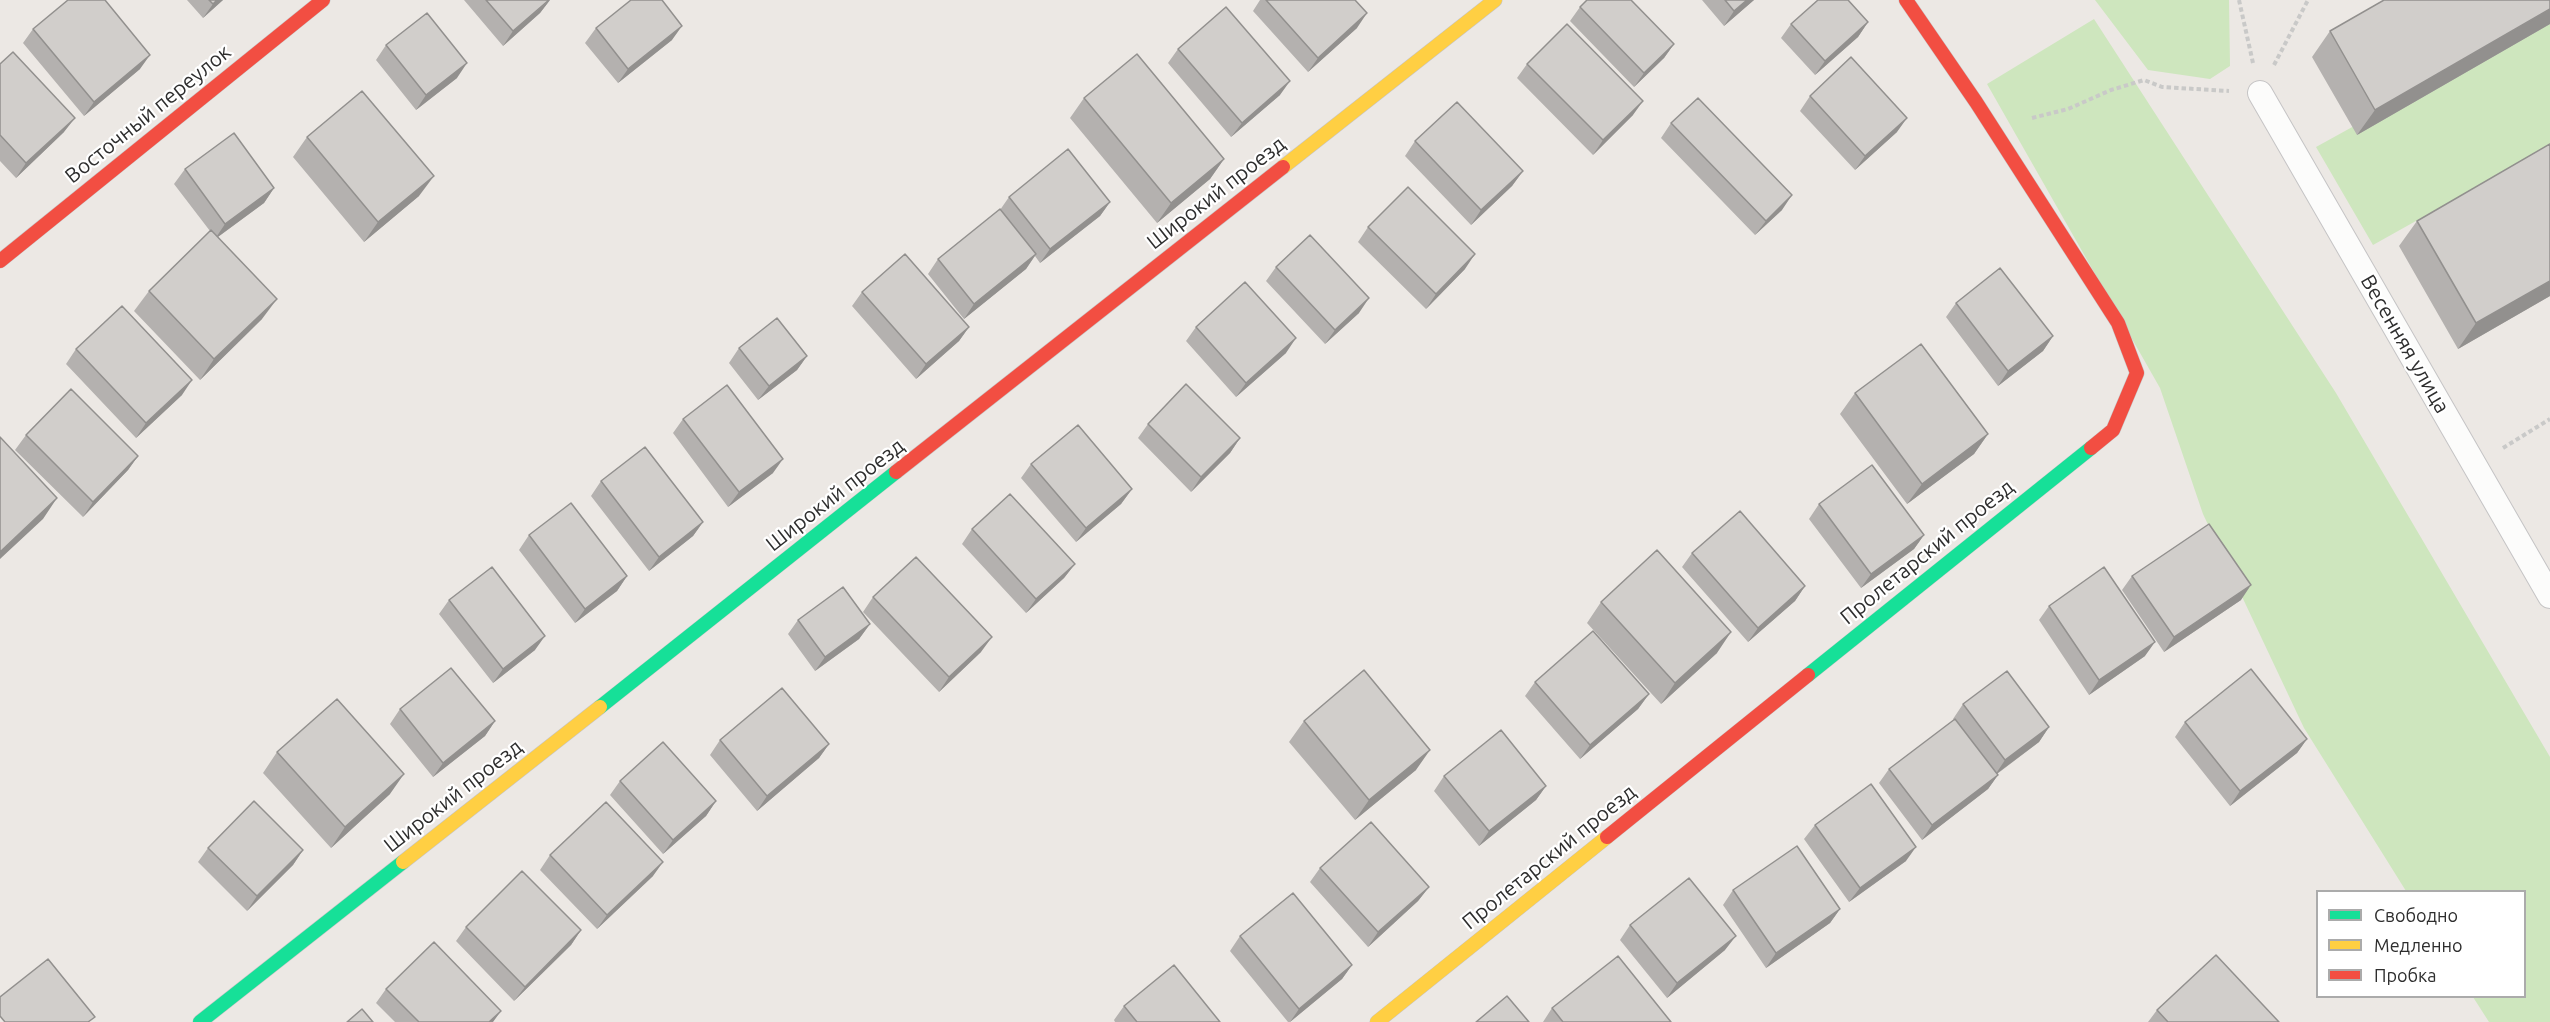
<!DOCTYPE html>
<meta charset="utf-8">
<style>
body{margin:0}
#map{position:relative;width:2550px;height:1022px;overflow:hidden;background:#ece8e4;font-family:Ubuntu,sans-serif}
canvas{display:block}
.legend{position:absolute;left:2316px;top:890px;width:210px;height:108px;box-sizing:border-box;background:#fff;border:2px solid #ababab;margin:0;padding:8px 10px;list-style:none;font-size:18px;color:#2e2e2e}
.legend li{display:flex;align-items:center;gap:12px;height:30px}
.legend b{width:30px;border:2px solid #ababab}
</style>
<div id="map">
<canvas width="2550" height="1022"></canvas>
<ul class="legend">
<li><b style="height:8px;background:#16e098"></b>Свободно</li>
<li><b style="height:8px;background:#ffcf43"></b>Медленно</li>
<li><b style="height:8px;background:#f24e42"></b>Пробка</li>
</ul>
</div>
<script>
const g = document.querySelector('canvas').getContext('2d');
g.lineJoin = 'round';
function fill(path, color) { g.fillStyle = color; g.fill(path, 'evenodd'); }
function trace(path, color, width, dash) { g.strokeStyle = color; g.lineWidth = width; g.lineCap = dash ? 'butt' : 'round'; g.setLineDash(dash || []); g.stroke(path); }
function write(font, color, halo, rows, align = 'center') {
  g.font = font + ' Ubuntu,sans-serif'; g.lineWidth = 4.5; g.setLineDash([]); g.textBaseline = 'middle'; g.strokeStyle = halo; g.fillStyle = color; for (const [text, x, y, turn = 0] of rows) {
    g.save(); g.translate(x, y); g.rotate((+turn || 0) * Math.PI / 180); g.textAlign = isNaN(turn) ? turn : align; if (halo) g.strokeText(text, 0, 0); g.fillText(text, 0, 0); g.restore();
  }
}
const green = new Path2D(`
 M2095,0H2229L2230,66L2210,79L2148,70Z
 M2550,18V146L2373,245L2316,147Z
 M2094,19L2336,393L2550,757V1022H2489L2473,997L2524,996V892L2406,891L2304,728L2203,514L2160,388L1987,84Z`);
const path = new Path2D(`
 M2239,0L2253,63
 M2274,65L2308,0
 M2032,118L2068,109L2111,90L2144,80L2162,87L2229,91
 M2503,448L2550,419`);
const lane = new Path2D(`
 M2260,93L2550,596`);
const fast = new Path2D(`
 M1808,675L2091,448
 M600,707L896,472
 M200,1022L403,862`);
const slow = new Path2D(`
 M1283,167L1495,0
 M403,862L600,707
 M1377,1022L1607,837`);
const jam = new Path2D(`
 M1906,0L1976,102L2118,323L2137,373L2113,430L2091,448
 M0,261L323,0
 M896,472L1283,167
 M1607,837L1808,675`);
const wall = new Path2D(`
 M187,0H223L203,18Z
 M464,0H550L540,13L503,46Z
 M1260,0H1355L1357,28L1308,72L1253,11Z
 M1702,0H1754L1724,26Z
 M2550,0V24L2357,135L2312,57L2330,31Z
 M1580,7L1674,44L1664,58L1634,87L1570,21Z
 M1868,22L1858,37L1815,75L1781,38L1791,24Z
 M596,28L672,40L618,83L585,43Z
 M33,29L140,69L84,116L23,43Z
 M386,45L457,78L416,110L376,60Z
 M1178,49L1280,95L1231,137L1168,63Z
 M0,64L64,132L16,178L0,161Z
 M1527,64L1633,115L1593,155L1517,78Z
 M1810,96L1897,132L1855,170L1800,111Z
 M1084,98L1224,159L1210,179L1157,223L1070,118Z
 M1671,123L1782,210L1755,235L1661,138Z
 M307,137L419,196L364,242L293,157Z
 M1415,141L1523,171L1512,186L1471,225L1405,156Z
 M2550,144V296L2458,349L2399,246L2417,221Z
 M185,169L274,188L264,203L218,237L262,319L200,380L134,311L149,291L210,231L174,184Z
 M1009,197L1110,202L1100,216L1040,263L1035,256L1026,269L964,319L928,274L938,259L1000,210Z
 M1368,227L1465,269L1426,309L1358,242Z
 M1276,267L1359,313L1325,344L1266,281Z
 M862,292L969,327L959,341L916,379L852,306Z
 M1956,303L2053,336L2043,351L1998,386L1946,317Z
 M1196,327L1286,353L1236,397L1186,341Z
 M739,348L807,356L797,370L758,400L729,363Z
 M76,349L182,395L136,438L66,364Z
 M1855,393L1988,434L1974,454L1907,504L1840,414Z
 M683,419L773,473L728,507L673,433Z
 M1148,424L1240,438L1230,453L1191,492L1138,438Z
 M26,435L138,456L128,470L83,517L15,450Z
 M1031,464L1132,489L1121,504L1076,542L1021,478Z
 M601,481L703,522L693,536L649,571L591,496Z
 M1819,504L1924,535L1914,549L1861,588L1809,519Z
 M972,529L1075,564L1064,578L1026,613L962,544Z
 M529,535L627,576L617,591L575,623L519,550Z
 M1692,553L1805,586L1795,601L1748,642L1682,567Z
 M2132,576L2241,600L2164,652L2122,590Z
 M873,597L981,652L939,692L863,612Z
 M449,600L535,650L493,683L439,614Z
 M1601,602L1717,653L1661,704L1587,623Z
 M2049,606L2145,656L2089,695L2039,620Z
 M798,620L870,624L859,639L815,671L788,634Z
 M1535,682L1649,694L1638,709L1580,759L1525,696Z
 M1963,704L2049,727L2039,742L1997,774L1998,775L1988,789L1922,840L1879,783L1889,769L1954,720L1953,719Z
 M400,709L495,721L485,736L433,777L390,724Z
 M1304,721L1416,770L1355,820L1289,742Z
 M2185,722L2307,739L2297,753L2230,806L2175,737Z
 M720,740L829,744L819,758L757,811L710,755Z
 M277,752L390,794L331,848L263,773Z
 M1444,776L1546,786L1536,800L1479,846L1434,791Z
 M620,781L716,801L706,816L663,854L610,795Z
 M1815,825L1906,861L1849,902L1804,839Z
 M208,848L303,850L293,865L247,911L198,862Z
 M550,855L653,876L597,929L540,870Z
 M1320,868L1429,887L1418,901L1368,947L1310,882Z
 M1733,890L1840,909L1830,923L1766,968L1723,905Z
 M1630,925L1725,950L1667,998L1620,940Z
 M466,927L581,930L571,945L514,1001L456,941Z
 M1240,936L1352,965L1342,979L1290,1022H1288L1230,951Z
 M386,989L493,1022H395L376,1003Z
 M1124,1006L1220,1022H1115L1114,1020Z
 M1552,1008L1671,1022H1543Z
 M2157,1010L2279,1022H2148Z`);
const shadedWall = new Path2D(`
 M217,0H223L203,18L213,4Z
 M550,0L540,13L503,46L513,31Z
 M1747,0H1754L1724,26L1734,11Z
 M2550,9V24L2357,135L2375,110Z
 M1367,13L1357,28L1308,72L1318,58Z
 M1868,22L1858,37L1815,75L1825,61Z
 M682,26L672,40L618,83L628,69Z
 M1674,44L1664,58L1634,87L1644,73Z
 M150,55L140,69L84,116L94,102Z
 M467,63L457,78L416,110L426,95Z
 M1290,81L1280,95L1231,137L1242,123Z
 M1643,101L1633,115L1593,155L1603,140Z
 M75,118L64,132L16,178L26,163Z
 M1907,118L1897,132L1855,170L1865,156Z
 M1224,159L1210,179L1157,223L1171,203Z
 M1523,171L1512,186L1471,225L1481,210Z
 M434,176L419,196L364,242L378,222Z
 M274,188L264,203L215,239L225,224Z
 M1792,195L1782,210L1755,235L1766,221Z
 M1110,202L1100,216L1040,263L1050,249Z
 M1036,254L1026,269L964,319L974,304Z
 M1475,254L1465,269L1426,309L1436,294Z
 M2550,281V296L2458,349L2476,323Z
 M1369,298L1359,313L1325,344L1335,330Z
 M277,299L262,319L200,380L214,359Z
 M969,327L959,341L916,379L926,364Z
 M2053,336L2043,351L1998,386L2008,371Z
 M1296,338L1286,353L1236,397L1246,383Z
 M807,356L797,370L758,400L769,386Z
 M192,380L182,395L136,438L146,423Z
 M1988,434L1974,454L1907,504L1922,484Z
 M1240,438L1230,453L1191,492L1201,477Z
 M138,456L128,470L83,517L93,502Z
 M783,459L773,473L728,507L739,492Z
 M1132,489L1121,504L1076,542L1086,528Z
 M57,498L43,519L0,559V552Z
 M703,522L693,536L649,571L659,557Z
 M1924,535L1914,549L1861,588L1871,574Z
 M1075,564L1064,578L1026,613L1036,599Z
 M627,576L617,591L575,623L585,609Z
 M2251,585L2241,600L2164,652L2174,637Z
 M1805,586L1795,601L1748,642L1758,628Z
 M870,624L859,639L815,671L825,657Z
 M1731,632L1717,653L1661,704L1675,683Z
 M545,636L535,650L493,683L503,669Z
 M992,637L981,652L939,692L949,677Z
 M2155,642L2145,656L2089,695L2099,680Z
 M1649,694L1638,709L1580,759L1590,745Z
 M495,721L485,736L433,777L443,763Z
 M2049,727L2039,742L1995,775L2005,760Z
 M2307,739L2297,753L2230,806L2240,791Z
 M829,744L819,758L757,811L767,796Z
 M1430,750L1416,770L1355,820L1369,800Z
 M404,774L390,794L331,848L345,827Z
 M1998,775L1988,789L1922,840L1932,825Z
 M1546,786L1536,800L1479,846L1489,831Z
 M716,801L706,816L663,854L673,840Z
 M1916,847L1906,861L1849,902L1860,888Z
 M303,850L293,865L247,911L257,896Z
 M663,862L653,876L597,929L607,915Z
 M1429,887L1418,901L1368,947L1378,932Z
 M1840,909L1830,923L1766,968L1776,953Z
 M581,930L571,945L514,1001L525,987Z
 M1736,936L1725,950L1667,998L1677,983Z
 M1352,965L1342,979L1290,1022L1299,1009Z
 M501,1011L493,1022H489Z`);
const building = new Path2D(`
 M68,0H105L150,55L94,102L33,29Z
 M209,0H217L213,4Z
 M486,0H549L513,31Z
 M631,0H662L682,26L628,69L596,28Z
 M1266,0H1355L1367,13L1318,58Z
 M1587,0H1631L1674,44L1644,73L1580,7Z
 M1725,0H1747L1734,11Z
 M1818,0H1848L1868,22L1825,61L1791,24Z
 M2384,0H2550V9L2375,110L2330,31Z
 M1226,7L1290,81L1242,123L1178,49Z
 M427,13L467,63L426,95L386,45Z
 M1567,24L1643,101L1603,140L1527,64Z
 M13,52L75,118L26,163L0,135V64Z
 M1137,54L1224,159L1171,203L1084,98Z
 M1851,57L1907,118L1865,156L1810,96Z
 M362,91L434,176L378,222L307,137Z
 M1698,98L1792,195L1766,221L1671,123Z
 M1457,102L1523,171L1481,210L1415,141Z
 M234,133L274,188L225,224L185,169Z
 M2550,144V281L2476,323L2417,221Z
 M1068,149L1110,202L1050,249L1009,197Z
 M1408,187L1475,254L1436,294L1368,227Z
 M1000,209L1036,254L974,304L938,259Z
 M211,230L277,299L214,359L149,291Z
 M1310,235L1369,298L1335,330L1276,267Z
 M905,254L969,327L926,364L862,292Z
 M2000,268L2053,336L2008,371L1956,303Z
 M1245,282L1296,338L1246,383L1196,327Z
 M122,306L192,380L146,423L76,349Z
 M777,318L807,356L769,386L739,348Z
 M1921,344L1988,434L1922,484L1855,393Z
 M1186,384L1240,438L1201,477L1148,424Z
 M727,385L783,459L739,492L683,419Z
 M71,389L138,456L93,502L26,435Z
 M1078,425L1132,489L1086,528L1031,464Z
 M0,437L57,498L0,552Z
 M645,447L703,522L659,557L601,481Z
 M1872,465L1924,535L1871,574L1819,504Z
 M1010,494L1075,564L1036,599L972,529Z
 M571,503L627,576L585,609L529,535Z
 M1740,511L1805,586L1758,628L1692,553Z
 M2209,524L2251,585L2174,637L2132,576Z
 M1657,550L1731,632L1675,683L1601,602Z
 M916,557L992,637L949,677L873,597Z
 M492,567L545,636L503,669L449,600Z
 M2104,567L2155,642L2099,680L2049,606Z
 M843,587L870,624L825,657L798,620Z
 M1593,631L1649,694L1590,745L1535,682Z
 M451,668L495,721L443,763L400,709Z
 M2251,669L2307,739L2240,791L2185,722Z
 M1364,670L1430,750L1369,800L1304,721Z
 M2007,671L2049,727L2005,760L1963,704Z
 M782,688L829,744L767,796L720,740Z
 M337,699L404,774L345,827L277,752Z
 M1955,719L1998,775L1932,825L1889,769Z
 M1501,730L1546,786L1489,831L1444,776Z
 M663,742L716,801L673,840L620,781Z
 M1871,784L1916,847L1860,888L1815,825Z
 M254,801L303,850L257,896L208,848Z
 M606,802L663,862L607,915L550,855Z
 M1371,822L1429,887L1378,932L1320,868Z
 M1797,846L1840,909L1776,953L1733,890Z
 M522,871L581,930L525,987L466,927Z
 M1689,878L1736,936L1677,983L1630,925Z
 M1293,893L1352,965L1299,1009L1240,936Z
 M434,942L501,1011L489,1022H419L386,989Z
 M2216,955L2279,1022H2168L2157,1010Z
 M1618,956L1671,1022H1563L1552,1008Z
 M48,959L95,1017L88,1022H5L0,1016V997Z
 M1174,965L1220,1022H1137L1124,1006Z
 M1507,996L1529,1022H1476Z
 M362,1009L373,1022H347Z`);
const streetNames = [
 ["Восточный переулок",148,114,-39],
 ["Широкий проезд",1216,193,-38],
 ["Весенняя улица",2405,344,60],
 ["Широкий проезд",835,495,-38],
 ["Пролетарский проезд",1927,552,-39],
 ["Широкий проезд",453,796,-38],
 ["Пролетарский проезд",1549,857,-39]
];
fill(green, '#cee6be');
trace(lane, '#c5c4c5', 26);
trace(fast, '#c5c4c5', 15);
trace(slow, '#c5c4c5', 15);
trace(jam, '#c5c4c5', 15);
trace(path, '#c9c9c8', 4, [4.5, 3]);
trace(lane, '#fcfcfb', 24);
trace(fast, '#16e098', 14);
trace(slow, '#ffcf43', 14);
trace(jam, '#f24e42', 14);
fill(wall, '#b4b1af');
fill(shadedWall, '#92908e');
fill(building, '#d1cecb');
trace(building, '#92908e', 1.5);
write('21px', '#2e2e2e', '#fff', streetNames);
</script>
